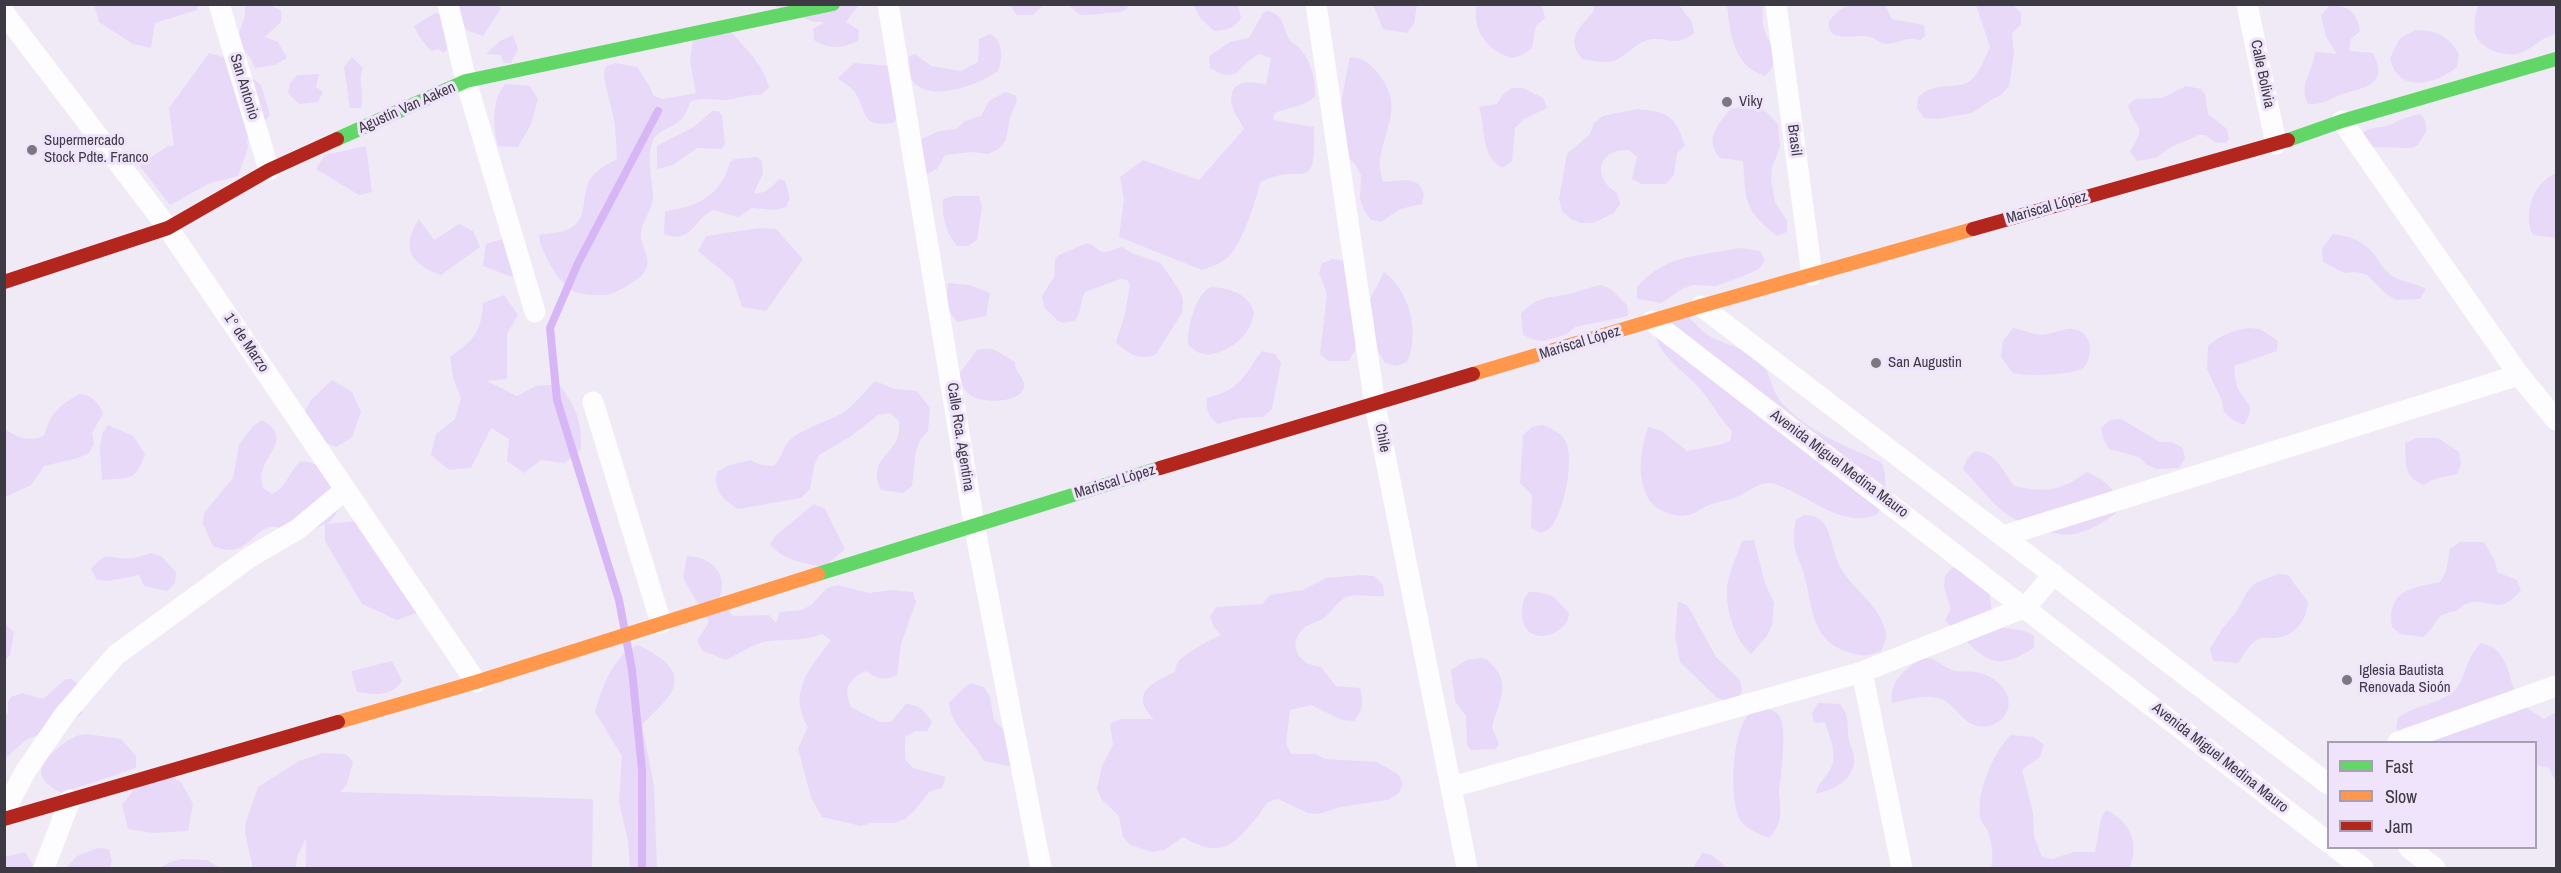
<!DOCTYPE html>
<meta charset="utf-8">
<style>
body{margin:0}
#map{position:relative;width:2561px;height:873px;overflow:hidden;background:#f0eaf6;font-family:"Archivo Narrow",sans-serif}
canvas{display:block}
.frame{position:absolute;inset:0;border:6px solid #3e3a43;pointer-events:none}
.legend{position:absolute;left:2327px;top:741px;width:210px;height:108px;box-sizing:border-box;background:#efe4fc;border:2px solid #a8a0b2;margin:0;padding:8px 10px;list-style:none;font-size:18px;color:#3e3a43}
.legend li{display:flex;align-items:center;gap:12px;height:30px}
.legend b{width:30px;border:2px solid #a8a0b2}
</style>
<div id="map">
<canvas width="2561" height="873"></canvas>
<div class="frame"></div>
<ul class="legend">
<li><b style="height:8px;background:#63d668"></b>Fast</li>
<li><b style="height:8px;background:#ff974d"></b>Slow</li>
<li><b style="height:8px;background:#b3261e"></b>Jam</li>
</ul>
</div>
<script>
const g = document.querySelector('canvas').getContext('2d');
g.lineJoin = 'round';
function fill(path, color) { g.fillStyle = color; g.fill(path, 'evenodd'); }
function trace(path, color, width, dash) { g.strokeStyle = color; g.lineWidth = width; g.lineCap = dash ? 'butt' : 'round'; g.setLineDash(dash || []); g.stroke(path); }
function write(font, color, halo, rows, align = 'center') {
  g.font = font + ' "Archivo Narrow",sans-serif'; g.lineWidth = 6; g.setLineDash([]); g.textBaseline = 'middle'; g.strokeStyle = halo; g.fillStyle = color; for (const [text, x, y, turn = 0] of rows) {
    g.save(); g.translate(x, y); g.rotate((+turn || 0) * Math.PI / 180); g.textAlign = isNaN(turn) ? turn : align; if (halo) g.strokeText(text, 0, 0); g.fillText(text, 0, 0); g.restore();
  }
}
const green = new Path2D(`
 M455,4L499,5L500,10L483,36L466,30Z
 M1477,4H1538L1542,7L1545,18L1536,26L1532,48L1522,55L1512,58C1488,51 1471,31 1477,4Z
 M1862,4L1885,5L1892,19L1924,25L1925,36L1920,40C1907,36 1901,42 1888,44C1880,44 1877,39 1870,37C1857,33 1826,45 1829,21C1842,6 1843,7 1862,4Z
 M94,5H197V10L155,23L151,48L133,44L99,22Z
 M245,5H269L281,10V22L265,37L278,42L287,58L275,65L255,68L250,57L236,41L245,16Z
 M772,5H859L846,22L859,30L858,41C842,48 829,50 814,40L813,29L825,22H814Z
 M1010,5V4L1043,5L1033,15H1017Z
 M1068,5H1129L1125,10L1120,12L1086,15H1080Z
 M1194,5H1238L1241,17C1235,29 1227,30 1214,31L1200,18Z
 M1373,5H1417L1414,24L1407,33L1383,29Z
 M1593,5H1679L1692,22L1694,33C1676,47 1672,38 1654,39C1640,39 1628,54 1616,60C1606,64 1593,61 1582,59C1565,39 1580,27 1594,11Z
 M1727,5H1763C1763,11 1762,18 1763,24C1768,47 1785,56 1765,76C1733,66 1730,33 1727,5Z
 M1976,5H2013L2021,13V25L2012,33L2014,54L2009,86L2001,95L1991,100L1972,113L1937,119L1924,118L1917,108L1918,97C1936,80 1958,91 1971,80C1980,72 1985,57 1990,47Z
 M2330,5C2349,6 2357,12 2360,31L2351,39L2349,51L2373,53C2390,86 2364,87 2340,95C2328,100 2321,105 2308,104C2298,84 2313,73 2315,52L2337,54L2326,37L2321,15Z
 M2478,5H2556V34C2539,39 2537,45 2523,52C2509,59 2479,50 2475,33C2473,25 2476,12 2478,5Z
 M1268,11C1286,15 1282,29 1290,40C1293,44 1298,46 1301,50C1311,61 1316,81 1315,96C1305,107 1288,107 1275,113L1273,119L1278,121L1314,127C1317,200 1300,159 1260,183C1256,201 1243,240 1231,254C1225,262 1211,267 1202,270L1119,237L1124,200L1120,177L1143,160L1199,180L1244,129C1241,122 1235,115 1233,108C1225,81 1248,79 1266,85L1271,58L1259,54C1236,65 1241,86 1210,68L1209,56L1230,42L1249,38L1263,13Z
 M435,13L445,15L452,43L444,53L438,49L431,51L420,38L414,26Z
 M2415,30C2437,31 2447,34 2459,54L2457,67C2435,85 2398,94 2390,58L2400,38Z
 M731,32C746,49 764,65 769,88L761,95C748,94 738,99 725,100C712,100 703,96 690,102C682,133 658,124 652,143C646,161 653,180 653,198C652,209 643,221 641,232C639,248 656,260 642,275C636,281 618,292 610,294C603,296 586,295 578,293C561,289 540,251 539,235C550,233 566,233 575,225C588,214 581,192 591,178C597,169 608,164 617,159L615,124L604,77L605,67L615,63L637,67L649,85L654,96L664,99L696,93L690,61L693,39Z
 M990,34C1003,39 1003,60 998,71C979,85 922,107 909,75C906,70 908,62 909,56L915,54L931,66L954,70L961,71L978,62L979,39Z
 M513,35L518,49L511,63H504L501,55L486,54L500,41Z
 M209,53L228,58L261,85L270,115L247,140L248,148L238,176L210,183L170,205L139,165L168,146H174L169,108Z
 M352,57L363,68C357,81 365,92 361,108H350L344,67Z
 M1350,57C1363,58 1368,62 1377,72C1404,105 1386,124 1380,159C1379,166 1381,175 1383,182L1408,180L1419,184L1424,194L1422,204L1400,209L1381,222L1371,220L1364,210L1360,199L1361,175L1355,164L1347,157L1336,127Z
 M854,63L892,66L900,114L893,123C861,127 868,115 856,94C853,88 843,83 838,78Z
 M319,74L316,87L323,92L318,102L299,104L288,93L290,83L297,75Z
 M505,84L530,86L538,99L531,124L518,147L498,146C493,125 491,102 505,84Z
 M2186,86L2201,89L2205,94L2208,114L2227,129L2229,139L2226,143L2214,142L2205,135H2199L2171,147L2156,158L2137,161L2130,152C2148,121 2136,132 2128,106L2135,99L2162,98Z
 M1512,88H1523L1543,98L1547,108L1524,119L1515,128L1512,161L1502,168C1480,156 1486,128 1479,107L1497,104L1503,94Z
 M1005,92L1015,95L1017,101L1010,117L1006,140L999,149L988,154L972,152L945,155L937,169L927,174L924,170L919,143L922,139L939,131L956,129L965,121L981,116L989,101Z
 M1752,106L1763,109L1778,124L1780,147L1772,168L1771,180L1775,202L1787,221V232L1777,236C1743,209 1746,201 1743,161L1720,158C1704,139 1717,126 1730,109Z
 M1637,109C1667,111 1676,116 1685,146L1677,153L1674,175L1666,184H1642L1632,179L1637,157L1629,150C1598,148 1591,177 1617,193L1620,204L1614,213L1593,223H1581L1571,219L1562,211L1559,199L1567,154L1590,134L1594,123L1603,116Z
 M712,111H718L722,115L725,145L721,149L697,148L673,165L657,169V146L695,126Z
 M2420,114L2424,118L2427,130L2418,145L2412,148L2369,147L2363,138V133C2371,125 2382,129 2392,124C2401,119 2409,116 2420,114Z
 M366,146L372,192L359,195L316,169L325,155Z
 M757,157L762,161L763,173L754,193C764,195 772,187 779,179L785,181L790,198L786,207L775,210L752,208L738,217L713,210C695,218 691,245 664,234L665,211C697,207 721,196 730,162L735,159Z
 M2556,173V238L2533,235C2522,213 2534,182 2556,173Z
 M954,196H979L982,207L977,240L968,246H957C945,231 942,218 943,199Z
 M419,219L434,240L459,224L473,231L480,247L441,275C411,265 400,248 419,219Z
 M759,228L776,229L803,259L766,311L742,307L733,280L698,251L706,236Z
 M2333,234C2349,235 2365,242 2375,255C2380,263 2385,272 2394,277C2404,282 2415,283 2426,289L2420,299L2396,300L2386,294L2367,275L2356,272L2344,273L2323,262L2322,249Z
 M513,236L527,264L512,277L483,266L486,244Z
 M1087,243C1095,244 1098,253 1106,252C1111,251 1117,248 1122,247L1132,253L1161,263L1181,293L1183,300L1182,313L1156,354C1142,362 1126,353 1116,342L1125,314L1130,285L1127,280L1120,279L1085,292C1080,302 1081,313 1075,321L1063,323L1058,321L1044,307L1042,296L1054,277L1055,259L1059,255Z
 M1739,248L1760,251L1765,260L1759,269L1738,278L1716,286L1693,285L1682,289L1661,303L1637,299V287C1667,253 1698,257 1739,248Z
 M1333,259L1345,261L1356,339L1355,350L1349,361H1328L1320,354L1327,294L1319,273L1322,263Z
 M1384,272C1410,290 1420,334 1407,362L1397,366L1385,363L1373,343L1374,321L1369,301Z
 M948,283L970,285L990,293L986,316L957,322L946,306Z
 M1601,285L1611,289L1627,305L1628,316L1575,327L1567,334L1545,341L1534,340L1523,335L1521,314C1538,294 1551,299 1573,293C1583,291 1591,286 1601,285Z
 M1211,287C1229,288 1248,293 1254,312C1251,336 1232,350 1209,355L1197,352L1188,345C1187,329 1195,294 1211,287Z
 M504,295L518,315L507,334V379L487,381L517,396L536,386L559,384C576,408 582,420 581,449L565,463L541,460L524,473L507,461L509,439L491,428L471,468L449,470L431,455L436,434L455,419L461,398L453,378L450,357C474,339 481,334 483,303Z
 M1687,316C1694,322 1700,330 1708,335C1725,346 1747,347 1761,362C1771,374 1772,392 1782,403C1808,432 1846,446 1881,462C1889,476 1885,499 1878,514C1846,528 1818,503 1789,490C1782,487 1776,483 1768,483C1759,483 1747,492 1739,496C1730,500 1721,501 1712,504C1705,506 1699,511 1692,514C1676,520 1652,510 1646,494C1637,472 1641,450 1648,427L1662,431L1687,451L1719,445L1730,441L1732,431C1719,418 1712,403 1701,390C1684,370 1656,356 1654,327Z
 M2013,328C2021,329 2028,333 2035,334C2050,338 2064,324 2080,331C2087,335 2090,342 2090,350C2089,356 2089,362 2084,367C2076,375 2025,377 2013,373L2001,357L2003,341Z
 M2249,328L2260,329L2278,341L2277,351L2234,366C2235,373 2235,380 2237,386C2244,404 2258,403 2244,425L2233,420L2224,412L2222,401L2207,369L2208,346C2220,335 2234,330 2249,328Z
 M983,349H993L1015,362C1014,372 1026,379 1024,387C1021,404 979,404 969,394C963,389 961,382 959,374L977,350Z
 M1263,351L1275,354L1281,363L1272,409L1263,417L1240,418L1218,424C1208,416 1206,410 1207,398C1225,393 1238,387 1248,371C1254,363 1255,358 1263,351Z
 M332,380L352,392L361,412L352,437L336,447L326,443L302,417L311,400Z
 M875,381L895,389L917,391L930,408L928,431L920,440L916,450L912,486L903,493L881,490C865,455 903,456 899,421L890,413L878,415L850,437L819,455L814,466L810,489L801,498L738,509C723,499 713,491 717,472L727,466L750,460L761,465L774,466C782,458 782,447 791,439C802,430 828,420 841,414C851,409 866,390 875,381Z
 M80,394C93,396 98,402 103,414L92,433L94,444L89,453L78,458L44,466L31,485L5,497V429C18,438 29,442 44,436C51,412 59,405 80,394Z
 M2121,419L2160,442H2172L2183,448L2185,459L2179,468L2157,469L2147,465L2139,457L2109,449L2103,438L2101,428L2110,420Z
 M262,420C291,437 269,450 263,469C260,475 262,481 263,488L272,494C288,486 288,472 301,461C308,462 314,463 320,467C324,470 327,478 330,483C339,499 344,513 326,524L356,521L416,613L397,620L362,604L325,541V524L300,535C292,534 284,529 277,527C253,523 250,562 213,546L203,524L204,513L233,478L239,445L253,426Z
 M108,425L133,436L145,454C135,483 130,477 102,480C102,462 95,440 108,425Z
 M1543,425C1550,428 1557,431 1563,437C1577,455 1564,509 1552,526C1549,530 1545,531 1540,533L1531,528L1532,495L1520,483L1523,435L1532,427Z
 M2416,438H2438L2459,452L2461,464L2457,474L2434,479L2424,485C2403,477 2406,463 2405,443Z
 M1975,451C1996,452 2003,471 2014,486C2046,493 2061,491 2087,472C2107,482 2119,489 2116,513C2105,522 2088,531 2075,534C2055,538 2016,523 2001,510C1987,498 1976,482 1963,469L1967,459Z
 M814,504L825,509L845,549L824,567C803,563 786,561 770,545L775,536Z
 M1805,515C1814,516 1820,517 1825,525C1833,538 1833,555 1841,569C1855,591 1877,603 1885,629C1888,637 1884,644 1881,651C1867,657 1859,656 1845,651C1814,641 1812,609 1806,582C1800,555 1789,551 1796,519Z
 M1754,540L1765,583L1774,603L1772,625L1767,636L1751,654C1735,639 1726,612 1727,590C1727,575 1737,556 1742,541Z
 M2460,542H2484L2495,561L2497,572L2517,580L2521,590C2498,619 2486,595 2466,604C2463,605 2461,608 2458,610C2450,613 2443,612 2437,620C2432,627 2430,632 2423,637L2400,634L2392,627C2386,591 2411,588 2440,582L2446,572L2450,549Z
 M151,553L161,556L176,572L175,583L167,591L144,586L139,575L109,581L97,580L91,569C107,548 111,561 131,558C137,558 144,555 151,553Z
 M687,556C713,557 730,575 718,601L734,616L769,615L776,623L780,612L802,610L811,605L827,588L838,585L869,593L892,590L913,592L916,602L901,644L897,675C884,681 878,679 866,671C848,679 843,689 851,707L880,722H891L906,704C920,705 925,711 932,722L927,731H915L905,737V759L913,768L946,777L942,788L930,791L914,811L905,819L894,823H871L861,826L822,817L811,798L798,748L808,727C787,692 810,668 831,640L822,634C804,641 789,639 770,641C754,643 740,653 726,660L703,651L697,641L709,622L683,578Z
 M1952,568L1964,569L1989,592L1994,626L2025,631L2034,636V648C2002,667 1991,667 1965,640C1959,633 1951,628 1945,620L1951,609L1944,587L1945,576Z
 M2278,574L2288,575L2308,602C2307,618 2297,634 2280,637C2274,639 2267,637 2261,638C2250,641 2244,655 2238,663L2213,661L2210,649L2222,629L2237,611L2247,592L2254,584Z
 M1361,575L1374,576L1383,585L1384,596C1373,597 1361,594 1350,596C1339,598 1334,610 1325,617C1319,622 1310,623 1304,628C1285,645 1301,666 1321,667L1336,686L1360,688C1363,701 1364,710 1354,721L1342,720L1311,705L1290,710L1286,743L1291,754H1315L1325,759L1377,762L1398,774L1403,784L1398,794L1388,800L1340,807L1319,814L1308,813L1278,799C1266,801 1265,806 1258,816C1232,847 1221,859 1183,837L1164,850L1152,852L1130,845L1123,837L1119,816L1102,800L1097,789L1102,766L1113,745L1110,724L1120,719H1154C1129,694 1151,683 1175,672C1176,668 1176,665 1178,662C1182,655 1213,638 1221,635L1214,627L1210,617L1216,607L1262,604L1270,595L1303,590L1326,578Z
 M1529,592C1553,592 1554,597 1569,613C1569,637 1519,651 1522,609C1523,602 1524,597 1529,592Z
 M1678,601L1688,606L1716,657L1740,680L1742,691L1738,701L1727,702L1716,697L1680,662L1675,636Z
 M5,624L14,632L10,655L5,661Z
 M2481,643C2510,649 2507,678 2518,698C2524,708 2535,713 2544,719L2556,712V782L2549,768L2536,765V742H2423L2404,736L2396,729L2398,718C2415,705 2438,704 2453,692C2466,681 2464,659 2481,643Z
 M638,645C653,652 682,667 673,689C668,701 651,714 642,725L654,785L657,868H630L628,841L619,802L622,756L595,712C601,689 614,654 638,645Z
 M1481,658C1487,659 1489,661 1493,666C1512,685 1497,705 1492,728L1499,744L1496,749L1471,750L1467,745L1466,716L1455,701L1451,670L1467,660Z
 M1923,658C1938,658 1939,665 1952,670C1959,672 1968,671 1975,672C1992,674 2013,690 2008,709C2006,717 1997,725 1988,726C1963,731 1958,703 1938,698C1922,695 1906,700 1892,703C1889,680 1905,669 1923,658Z
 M392,661L402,681C390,698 375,694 357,692L351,671Z
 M66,679H72L80,686L82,714L71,721L26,740L8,756L5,757V715L8,713V702L11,697L22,693L43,699Z
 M971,683L984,687L990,697L994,720L1019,745L1018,768L984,761C973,739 951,728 949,702C958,696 961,688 971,683Z
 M1818,703L1840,704C1851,718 1846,724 1849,740C1850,746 1854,752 1854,758C1856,778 1833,792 1816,793C1818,783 1823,781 1828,773C1840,757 1830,739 1825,722L1814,723L1812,713Z
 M1760,708C1767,709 1772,709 1778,714C1789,725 1780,778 1779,795C1782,811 1781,827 1769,838C1759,834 1748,830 1741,821C1728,802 1732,726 1751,712C1754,710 1757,709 1760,708Z
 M87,734L121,739L136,756V768L61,793C35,779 35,765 58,748C68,740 74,735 87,734Z
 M2011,735L2034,737L2044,745L2040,757L2022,770L2033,813L2034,836L2042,857L2052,859L2073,852H2095L2101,819L2106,810C2131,822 2139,843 2130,868H1991C1994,857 1992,843 1988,832C1986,827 1983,824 1981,820C1974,796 1994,750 2011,735Z
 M323,753L346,754L353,762L347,784L340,792L593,799L592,868H306V838L297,857L296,868H253L245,833L246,822L258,787L299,761Z
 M151,768L181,782L193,804L188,831L153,833L128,829L122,805Z
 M98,848L109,849L112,861L110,868H66L77,856Z
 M25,852L33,865L32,868H5V857Z
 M1702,853L1712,855L1727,868H1693Z
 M182,859L207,860L220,868H160L170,862Z`);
const stream = new Path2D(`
 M642,868V770L632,670L619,600L557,400L550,328L578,263L658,111`);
const street = new Path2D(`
 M219,4L269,170
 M448,4L466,81L535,312
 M888,4L974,524L1041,868
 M1316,4L1375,405L1467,868
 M1776,4L1812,275
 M2247,4L2276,144
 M4,13L168,228L476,682
 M2342,121L2519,375L2556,420
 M1701,306L2328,784
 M1652,321L2328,842
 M593,402L661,623
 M2003,536L2519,375
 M1862,672L1902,868
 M2398,742L2556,686
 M1452,787L1862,672L2026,607L2054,574
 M4,812L25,772L65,714L116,655L250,557L298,529L345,490
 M2336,848L2363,868
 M2409,848L2435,868
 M44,868L70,800`);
const fast = new Path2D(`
 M337,139L466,81L833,4
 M2288,140L2342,121L2556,59
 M818,574L1160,468`);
const slow = new Path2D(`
 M1473,374L1701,306L1973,229
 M338,722L476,682L818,574`);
const jam = new Path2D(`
 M1973,229L2288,140
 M4,282L168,228L269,170L337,139
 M1160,468L1473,374
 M4,819L338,722`);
const markers = [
 [1727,102,6,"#7c7882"],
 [32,150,6,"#7c7882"],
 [1876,363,6,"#7c7882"],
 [2347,680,6,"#7c7882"]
];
const streetNames = [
 ["Calle Bolivia",2262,74,78],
 ["San Antonio",244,87,73],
 ["Agustín Van Aaken",407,108,-24],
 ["Brasil",1794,140,83],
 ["Mariscal López",2047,208,-16],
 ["1° de Marzo",246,343,56],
 ["Mariscal López",1580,343,-17],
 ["Calle Rca. Agentina",960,437,81],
 ["Chile",1382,438,79],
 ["Avenida Miguel Medina Mauro",1839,464,37],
 ["Mariscal López",1115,482,-17],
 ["Avenida Miguel Medina Mauro",2220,758,38]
];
const poiNames = [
 ["Viky",1739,102],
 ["Supermercado",44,141],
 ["Stock Pdte. Franco",44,158],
 ["San Augustin",1888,363],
 ["Iglesia Bautista",2359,671],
 ["Renovada Sioón",2359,688]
];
fill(green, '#e8d9f9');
trace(stream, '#d6b6f5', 8);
trace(street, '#fdfcfe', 21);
trace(fast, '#63d668', 14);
trace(slow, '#ff974d', 14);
trace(jam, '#b3261e', 14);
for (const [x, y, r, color] of markers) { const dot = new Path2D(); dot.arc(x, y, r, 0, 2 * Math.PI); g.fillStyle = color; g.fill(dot); trace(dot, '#efe4fc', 2); }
write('15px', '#3e3a43', '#efe4fc', streetNames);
write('15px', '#3e3a43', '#efe4fc', poiNames, 'left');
</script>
